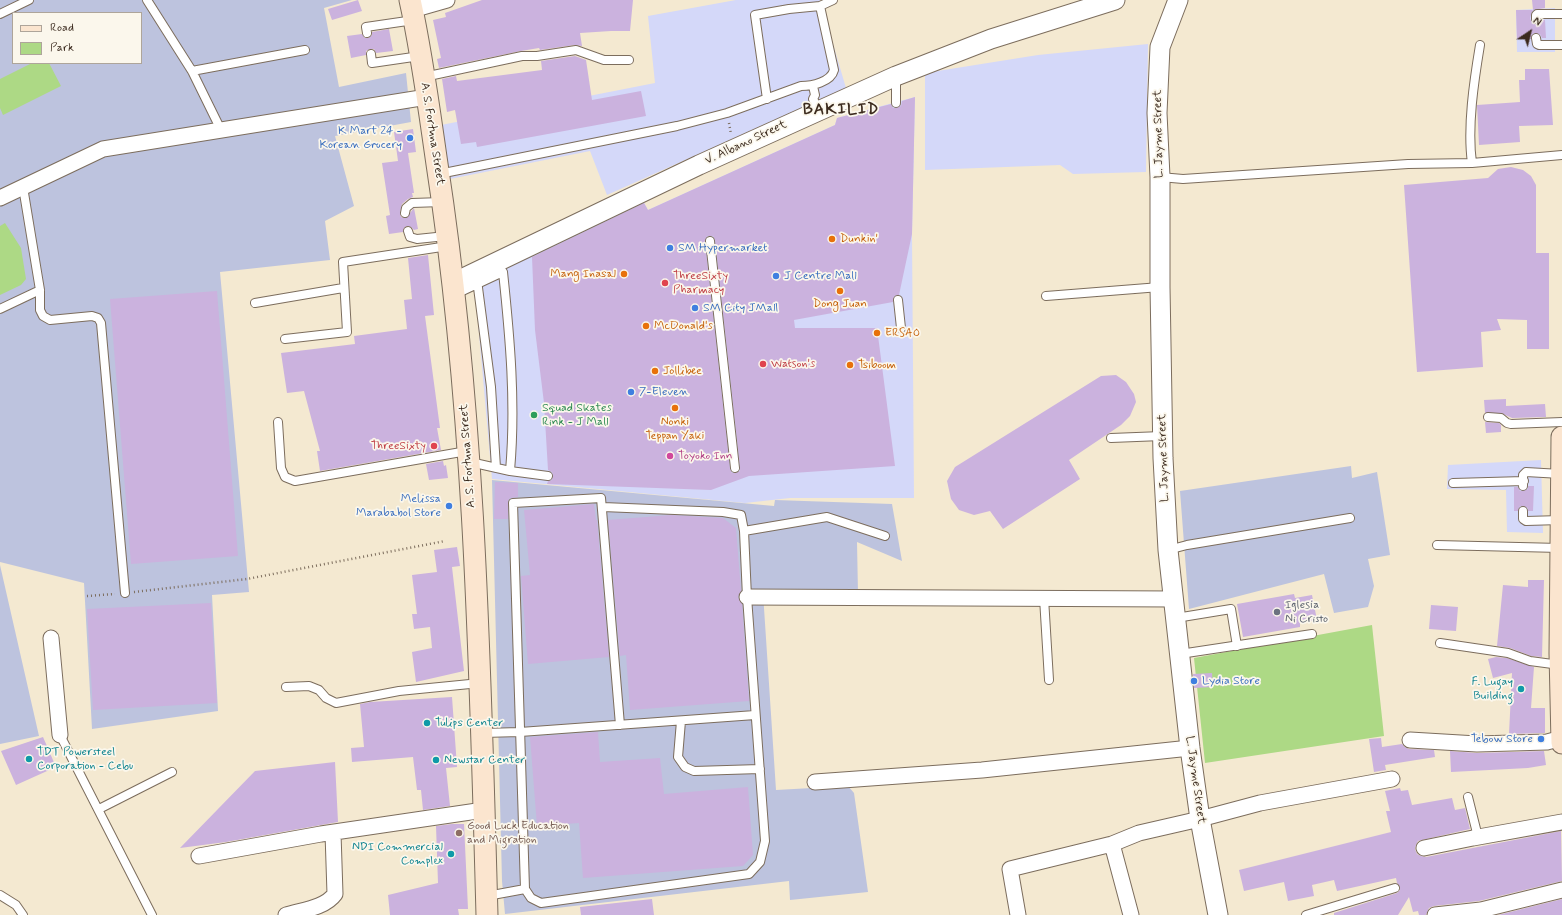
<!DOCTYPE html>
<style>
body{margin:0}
#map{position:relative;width:1562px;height:915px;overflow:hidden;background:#f4e9d1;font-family:Mynerve,sans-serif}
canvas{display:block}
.legend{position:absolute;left:12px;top:12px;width:130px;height:52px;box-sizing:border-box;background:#fbf7ec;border:1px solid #aea59a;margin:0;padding:5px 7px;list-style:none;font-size:12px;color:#3b2a1e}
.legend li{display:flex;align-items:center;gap:8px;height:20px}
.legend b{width:20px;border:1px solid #aea59a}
.north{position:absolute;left:1510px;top:12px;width:40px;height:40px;-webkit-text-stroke:3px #fbf7ec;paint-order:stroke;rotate:35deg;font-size:11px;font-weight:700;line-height:16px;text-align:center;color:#3b2a1e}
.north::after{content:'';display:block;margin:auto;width:14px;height:18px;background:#3b2a1e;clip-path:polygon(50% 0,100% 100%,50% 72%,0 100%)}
</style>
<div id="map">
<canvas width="1562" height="915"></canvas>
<ul class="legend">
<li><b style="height:5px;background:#fbe5cf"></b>Road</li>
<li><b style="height:11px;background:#add985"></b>Park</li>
</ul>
<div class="north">N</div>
</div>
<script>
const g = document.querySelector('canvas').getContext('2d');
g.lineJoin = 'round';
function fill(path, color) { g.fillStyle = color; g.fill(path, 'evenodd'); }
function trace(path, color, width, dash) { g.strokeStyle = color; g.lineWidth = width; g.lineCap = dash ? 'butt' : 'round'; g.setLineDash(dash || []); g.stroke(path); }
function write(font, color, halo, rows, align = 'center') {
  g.font = font + ' Mynerve,sans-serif'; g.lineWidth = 3.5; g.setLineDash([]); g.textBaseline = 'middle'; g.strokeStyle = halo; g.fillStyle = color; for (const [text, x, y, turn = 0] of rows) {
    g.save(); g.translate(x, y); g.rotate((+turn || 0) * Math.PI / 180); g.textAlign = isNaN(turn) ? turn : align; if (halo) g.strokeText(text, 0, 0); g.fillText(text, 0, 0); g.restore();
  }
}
const built = new Path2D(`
 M736,0H820L846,88L607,195L590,151L445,180L436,126L655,83L648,16Z
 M1555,8V52H1517L1516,10Z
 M1148,44L1146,172L1073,174L1060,165L925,170V73L1038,55Z
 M915,97L912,234L914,498H790L745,503L492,479L474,278L642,199L648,210L835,125L837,118Z
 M1541,460L1543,533L1507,532L1506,490L1447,489L1448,465Z`);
const industrial = new Path2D(`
 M0,0H352L324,8L339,87L406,73L411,122L335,136L354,206L325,221L330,260L220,272L249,592L212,595L218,711L92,729L84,583L0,562ZM13,13H141V63H13Z
 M1351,466L1352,478L1377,472L1390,555L1368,559L1374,586L1368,607L1334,613L1324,574L1189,609L1180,491Z
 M492,480L774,506L775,500L892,504L902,561L857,542L858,594L763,593L776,790L848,786L854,793L868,892L790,900L789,881L505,914L502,881Z
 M0,565L39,736L0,744Z`);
const green = new Path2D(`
 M32,63H49L61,86L3,115L0,108V79Z
 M5,223L21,248L26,279L21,285L0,295V226Z
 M1372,625L1384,736L1205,763L1194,658Z`);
const building = new Path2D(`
 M358,0L362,11L332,20L328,9Z
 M482,0H633L630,31H611L580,33L582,46L575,45L540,50L539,48L521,51L439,68L437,59L441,58L433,20L446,17L445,13Z
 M1532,0H1545V8L1533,10Z
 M1516,10H1533L1531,14L1530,19L1534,24H1538L1541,20H1545L1546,38H1542L1540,34L1535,33L1532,34L1531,39H1517Z
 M389,29L393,51L376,53L374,49H370L366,51V55L351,58L347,36L362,34L365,38H368L372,35V32Z
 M575,56L586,60L592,100L641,91L646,116L477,147L476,142L461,144L455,110L447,112L442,79L456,76L457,81L542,70L541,61Z
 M1525,69H1549L1553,125L1519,126L1520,142L1479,145L1477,105L1520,102L1519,80H1525Z
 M915,97L912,234L899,295L894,296L893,302L794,320L795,328H877L895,466L749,476L711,490L547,484L548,481L552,480L553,476L552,472L548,470L544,403L535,330L532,257L644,203L648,210L835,125L837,118L891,104L893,108H896L901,106L902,101ZM707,236H713L715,240L740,467V471L736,473H732L730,469L705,242Z
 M413,129L416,152L408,153L414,193H412L413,197L408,199L402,204L400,212L401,217L406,218L414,208L418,229L414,230L411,227L407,226L404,228L403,232L389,234L386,216L390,215L382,163L398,161L394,132Z
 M1511,167L1523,170L1531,176L1536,185V253H1549V349H1527V320L1497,319L1501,330L1481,332L1483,367L1417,372L1404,185L1488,178L1498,169Z
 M428,255L434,315L425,316L440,428H437L441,450L320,471L317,451H320L304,391L287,393L281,353L355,344L354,336L407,329L404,300L412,299L408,258Z
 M217,291L238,556L131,564L110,299Z
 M1116,375L1126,382L1134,394L1136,402L1130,416L1121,425L1069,460L1080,479L1003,529L990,511L974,515L959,510L951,499L947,481L955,467L1101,376Z
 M1506,399V406L1545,404L1546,417L1512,418L1501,413H1485L1484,400Z
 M1485,422L1499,423L1501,425V432L1486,433Z
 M443,461L444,466L446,465L448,478L429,480L426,464Z
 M495,482L518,483V497L510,498L508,501V519H494Z
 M1528,486H1534L1533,511H1528V508L1523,506H1520L1518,511H1514V487H1518L1520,491H1523L1528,489Z
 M594,504L596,520H597L609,657L528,664L521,576L530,575L524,510Z
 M671,515L723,518L736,528L741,591L738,597L742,604L749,701L630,710L626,655L620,656L608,520Z
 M457,547L460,566L452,567L464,671L416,682L412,652L432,648L430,627L414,629L412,614H417L412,575L437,572L434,550Z
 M1528,580H1544L1542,657L1531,656L1510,648L1497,646L1503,585L1528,587Z
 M1294,594L1295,598L1312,595L1317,620L1300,623V627L1243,637L1237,604Z
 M211,603L217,703L93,710L87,609Z
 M1431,605L1458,607L1456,631L1429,629Z
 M1496,657L1507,658L1534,667L1531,708H1545V733L1509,734L1512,673L1493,678L1488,659Z
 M1212,673L1213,687L1194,688L1193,674Z
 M452,697L457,767L446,768L450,806L423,810L421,790H417L413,757L352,762L351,748L364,747L360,704L370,702Z
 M598,732L600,762L660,758L664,794L748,787L753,855L743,866L583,878L579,823L537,826L530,737Z
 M43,737L56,767L16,785L1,751Z
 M1381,738L1382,747L1402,744L1405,747L1409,749L1434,750L1435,757L1385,765L1386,770L1374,772L1369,739Z
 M1450,751L1477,753L1544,751L1546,765L1528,768L1451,772Z
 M335,762L338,822L226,842L180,848L255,771Z
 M1400,788L1401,791L1408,790L1412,805L1452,798L1455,810L1465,808L1470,829L1418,841L1416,845L1415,849L1417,854L1421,856L1426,857L1561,831L1562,881L1479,901L1434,906L1429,908L1426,915H1419L1418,911L1413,912L1409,897L1398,915H1334V913L1397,893L1400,890V887L1397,883L1396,878L1337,891L1334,880L1312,885L1314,896L1288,901L1284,882L1244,891L1239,870L1391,832L1386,811H1390L1385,791Z
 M452,824H464L468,909H458L459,915H390L388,895L438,883L436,826Z
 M652,899L654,915H581L580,907Z
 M1562,899V915H1498Z`);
const path = new Path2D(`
 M729,123L731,134
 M134,592L247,579L445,541
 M87,596L115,594`);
const service = new Path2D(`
 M147,0L192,71L221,130
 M0,14L29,0
 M1536,19V15L1537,14H1562
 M367,33L366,27L414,20
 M1536,38L1537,44L1539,45H1562
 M371,54L372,63L420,56
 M192,71L305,50
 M424,77L522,56H537L576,50L604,60H629
 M813,86L815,95L813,99L819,110
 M767,99L755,15L789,9L820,6L833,0
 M896,103V76
 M1472,163C1467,127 1474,81 1480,45
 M439,174L677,126L727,113L801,86C812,86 831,82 834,70L820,6
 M1160,177L1183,179L1408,164L1472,163L1562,155
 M23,187L40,290V310L43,316L50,320L92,316L98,318L101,323L125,593
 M405,213L406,208L412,203L442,202
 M408,231L410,237L417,239L446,236
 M710,241L735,468
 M477,280L491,387L496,468
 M454,295L503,272C510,338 516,404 510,471
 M1046,296L1160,287
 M898,300L901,328
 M255,303L343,288
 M0,309L40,290
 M285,339L347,332L343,262L448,246
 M1488,417L1501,418L1507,423L1511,424L1562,422
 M278,422L281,468L285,477L295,481L467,451
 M1111,438L1162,436
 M470,462L510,471L548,476
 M1453,483L1524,481
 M1523,486V475L1526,472L1561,474
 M603,507L723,512L741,515L744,531L747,597L765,841L760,862L749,874L541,903L531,898L525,889L513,503L601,498L620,725
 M1523,511V519L1526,521L1561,520
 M744,531L827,517L885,536
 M1437,545L1560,548
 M1168,550L1187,545L1350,518
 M1044,598L1049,680
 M1176,618L1231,609L1237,646
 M1440,643L1508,653L1530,661L1560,665
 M1180,654L1312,634
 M286,687L309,686L319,690L326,698L336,703L399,691L480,683
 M681,721L678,757L685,767L694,771L760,769
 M483,733L520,732L755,715
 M60,735L152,915
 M1468,797L1478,837
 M99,809L172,772
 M0,895L16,905L23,915
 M487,896L525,889
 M1306,915L1395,888`);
const minor = new Path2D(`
 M412,10L447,0
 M0,198L103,149L427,97
 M747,597L1174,599
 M51,638L60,735
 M1410,740L1477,744L1547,742L1562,738
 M815,782L982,770L1190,748
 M1112,844L1131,915
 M1424,848L1473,838L1562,822
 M199,856L321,834L484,810
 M286,915C302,910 325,908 335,894L333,833
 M1018,915L1010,869L1112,844L1139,833L1200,819L1260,803L1392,779
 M1435,915L1481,910L1562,890`);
const tertiary = new Path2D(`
 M1178,0L1160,47L1157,113L1160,177V287L1163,458L1168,550L1190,748L1200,819L1218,915
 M453,283L699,165L896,76L991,39L1115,0`);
const secondary = new Path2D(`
 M410,0C422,54 429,109 437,164C475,412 480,664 487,915
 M1562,437L1560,653L1562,743`);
const markers = [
 [410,138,4,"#3f7fe0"],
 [832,239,4,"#e8710a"],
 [670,248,4,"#3f7fe0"],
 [624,274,4,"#e8710a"],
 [776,276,4,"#3f7fe0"],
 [665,283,4,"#e0444e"],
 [840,291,4,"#e8710a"],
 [695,308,4,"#3f7fe0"],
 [646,326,4,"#e8710a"],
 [877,333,4,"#e8710a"],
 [763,364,4,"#e0444e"],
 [850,365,4,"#e8710a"],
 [655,371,4,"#e8710a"],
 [631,392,4,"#3f7fe0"],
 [675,408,4,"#e8710a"],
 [534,415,4,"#2e9e5b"],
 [434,446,4,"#e0444e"],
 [670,456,4,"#d1479c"],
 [449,506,4,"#3f7fe0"],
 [1277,612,4,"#6b7280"],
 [1194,681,4,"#3f7fe0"],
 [1521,689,4,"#0f9aa8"],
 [427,723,4,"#0f9aa8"],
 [1541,739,4,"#3f7fe0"],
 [29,759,4,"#0f9aa8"],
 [436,760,4,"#0f9aa8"],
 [459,833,4,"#8d6e63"],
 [451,854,4,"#0f9aa8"]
];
const shopNames = [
 ["K Mart 24 -",402,131,"right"],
 ["Korean Grocery",402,145,"right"],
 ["SM Hypermarket",678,248],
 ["J Centre Mall",784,276],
 ["SM City JMall",703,308],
 ["7-Eleven",639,392],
 ["Melissa",441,499,"right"],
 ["Marababol Store",441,513,"right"],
 ["Lydia Store",1202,681],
 ["Tebow Store",1533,739,"right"]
];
const streetNames = [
 ["A. S. Fortuna Street",432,134,81],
 ["L. Jayme Street",1159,134,-91],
 ["V. Albano Street",746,143,-25],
 ["A. S. Fortuna Street",468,456,-94],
 ["L. Jayme Street",1164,458,-92],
 ["L. Jayme Street",1195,780,82]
];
const foodNames = [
 ["Dunkin'",840,239],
 ["Mang Inasal",616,274,"right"],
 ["Dong Juan",840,304,"center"],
 ["McDonald's",654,326],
 ["ERSAO",885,333],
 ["Tsiboom",858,365],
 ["Jollibee",663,371],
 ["Nonki",675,422,"center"],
 ["Teppan Yaki",675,436,"center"]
];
const healthNames = [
 ["ThreeSixty",673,276],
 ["Pharmacy",673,290],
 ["Watson's",771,364],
 ["ThreeSixty",426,446,"right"]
];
const leisureNames = [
 ["Squad Skates",542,408],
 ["Rink - J Mall",542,422]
];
const hotelNames = [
 ["Toyoko Inn",678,456]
];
const worshipNames = [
 ["Iglesia",1285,605],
 ["Ni Cristo",1285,619]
];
const cultureNames = [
 ["F. Lugay",1513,682,"right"],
 ["Building",1513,696,"right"],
 ["Tulips Center",435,723],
 ["TDT Powersteel",37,752],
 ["Corporation - Cebu",37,766],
 ["Newstar Center",444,760],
 ["NDI Commercial",443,847,"right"],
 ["Complex",443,861,"right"]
];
const educationNames = [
 ["Good Luck Education",467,826],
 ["and Migration",467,840]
];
const districtNames = [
 ["BAKILID",841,111]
];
fill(built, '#d4d8f9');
fill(industrial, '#bdc3de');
fill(green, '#add985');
fill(building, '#cbb2de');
trace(service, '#7c6d5d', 10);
trace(minor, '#7c6d5d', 17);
trace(tertiary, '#7c6d5d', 21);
trace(secondary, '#7c6d5d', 23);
trace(path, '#7c6d5d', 2.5, [1, 3]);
trace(service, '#fff', 8);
trace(minor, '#fff', 15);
trace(tertiary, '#fff', 19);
trace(secondary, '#fbe5cf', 21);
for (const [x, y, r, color] of markers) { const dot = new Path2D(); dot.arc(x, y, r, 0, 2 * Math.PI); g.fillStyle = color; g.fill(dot); trace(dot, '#fbf7ec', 1.5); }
write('12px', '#366cbe', '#fbf7ec', shopNames, 'left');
write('12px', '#3b2a1e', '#fbf7ec', streetNames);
write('12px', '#c56008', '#fbf7ec', foodNames, 'left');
write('12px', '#be3a42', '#fbf7ec', healthNames, 'left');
write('12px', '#27864d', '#fbf7ec', leisureNames, 'left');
write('12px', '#b23c85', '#fbf7ec', hotelNames, 'left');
write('12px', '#5b616d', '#fbf7ec', worshipNames, 'left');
write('12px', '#0d838f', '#fbf7ec', cultureNames, 'left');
write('12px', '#785e54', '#fbf7ec', educationNames, 'left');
g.letterSpacing = '1px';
write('bold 16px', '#3b2a1e', '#fbf7ec', districtNames);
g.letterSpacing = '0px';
</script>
